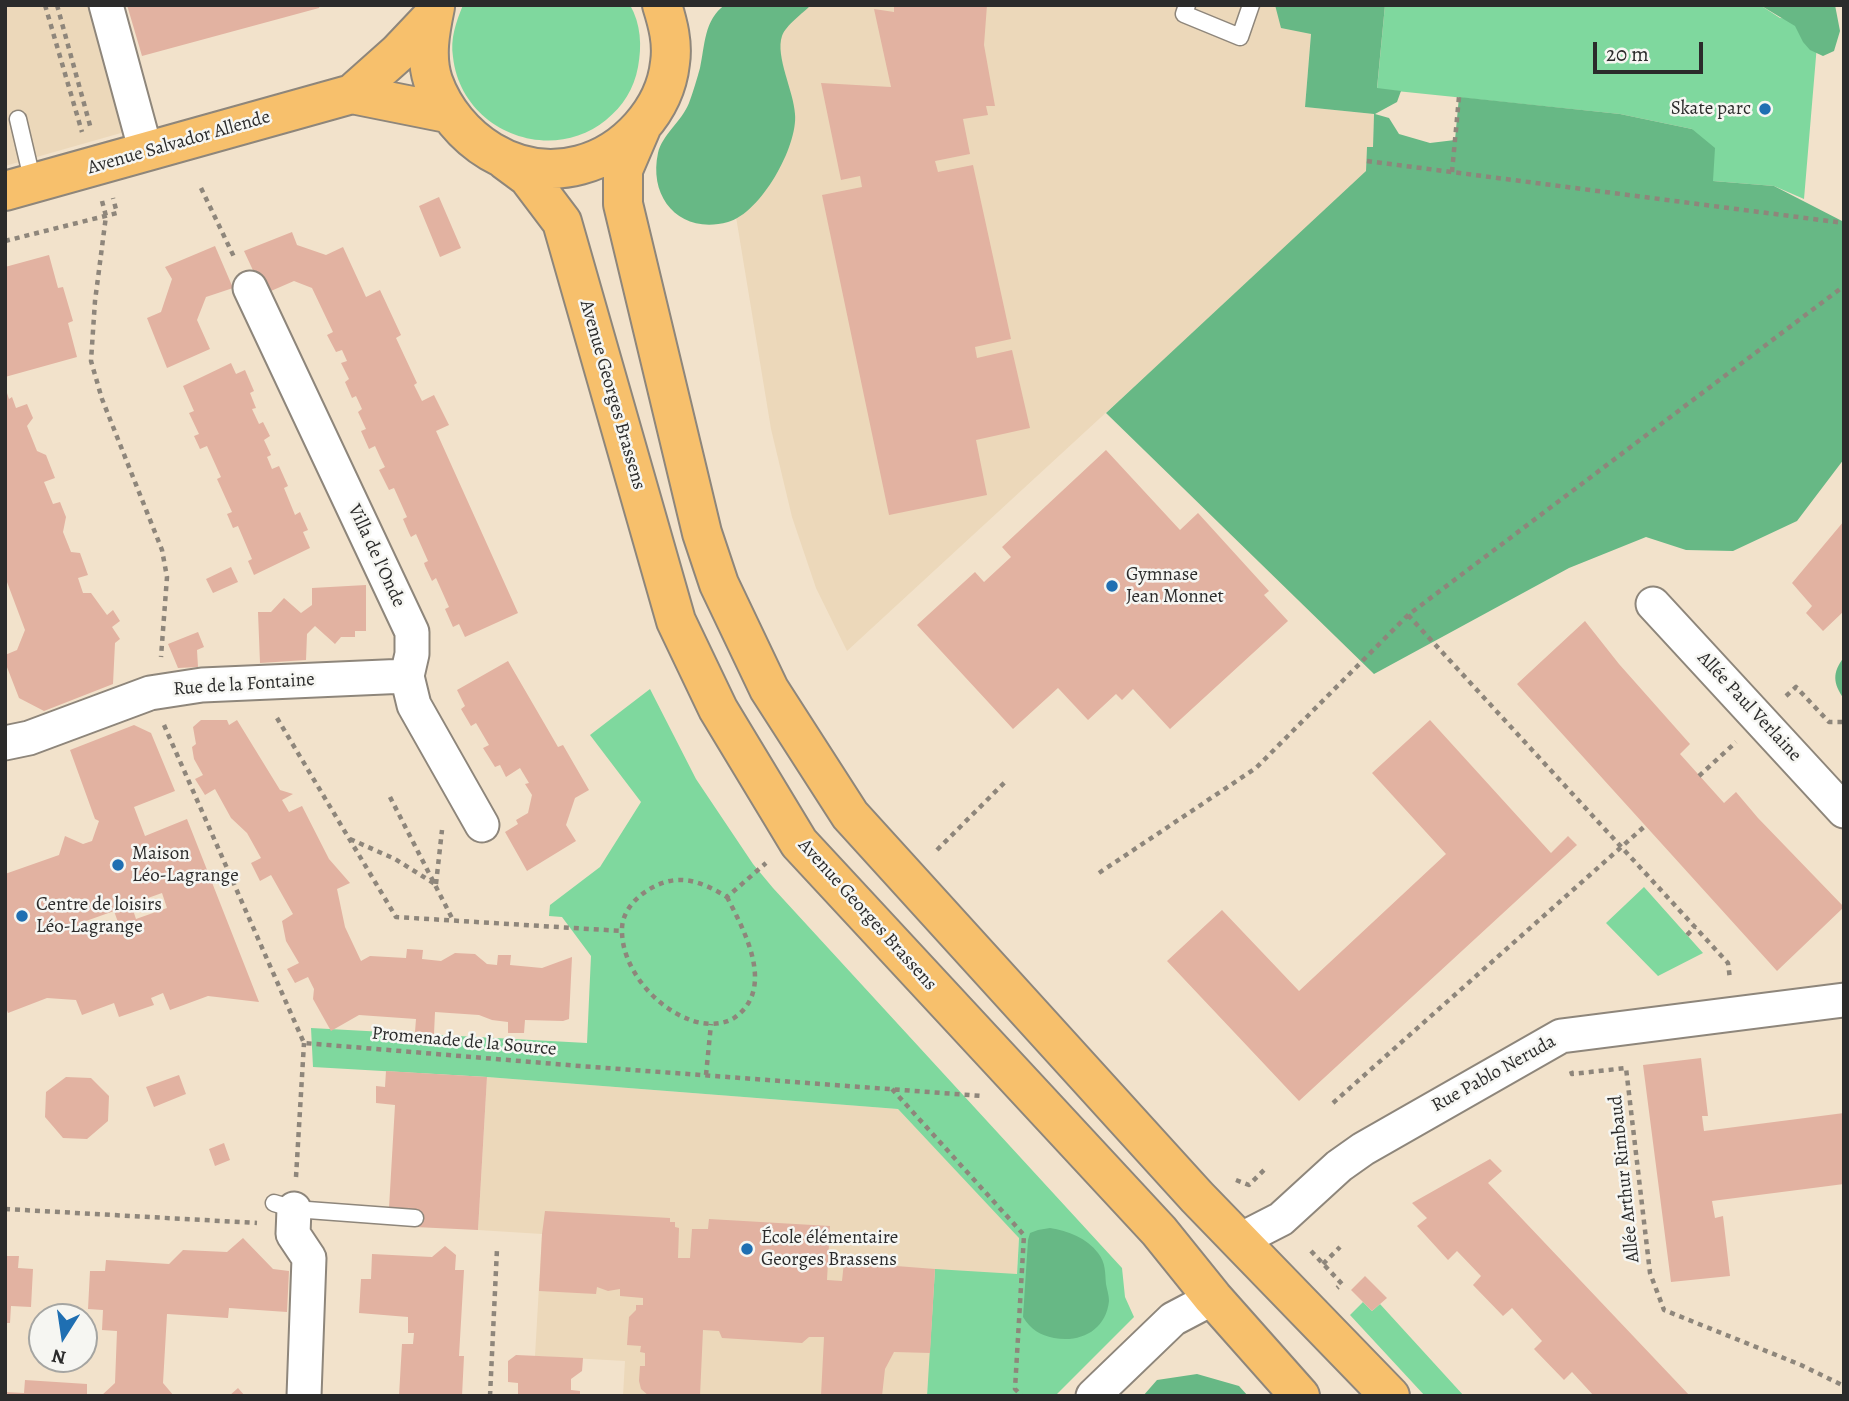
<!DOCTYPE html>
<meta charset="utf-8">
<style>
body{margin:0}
#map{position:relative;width:1849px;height:1401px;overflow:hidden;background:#f2e2cb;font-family:Alegreya,serif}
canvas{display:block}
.frame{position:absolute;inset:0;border:7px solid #2b2b2b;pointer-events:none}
.north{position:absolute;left:28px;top:1303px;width:70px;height:70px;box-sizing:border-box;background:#f6f6f2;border:2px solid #a5a5a2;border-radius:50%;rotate:192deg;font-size:19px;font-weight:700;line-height:28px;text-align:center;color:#2b2b2b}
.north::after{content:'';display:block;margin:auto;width:24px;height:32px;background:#1f6fb2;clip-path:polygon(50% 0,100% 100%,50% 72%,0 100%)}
.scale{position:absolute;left:1593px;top:42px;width:110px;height:32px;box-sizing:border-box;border:4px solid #2b2b2b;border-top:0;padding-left:9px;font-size:21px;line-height:24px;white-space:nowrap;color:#2b2b2b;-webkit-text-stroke:5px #f6f6f2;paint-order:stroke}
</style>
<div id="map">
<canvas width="1849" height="1401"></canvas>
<div class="frame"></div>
<div class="north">N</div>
<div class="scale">20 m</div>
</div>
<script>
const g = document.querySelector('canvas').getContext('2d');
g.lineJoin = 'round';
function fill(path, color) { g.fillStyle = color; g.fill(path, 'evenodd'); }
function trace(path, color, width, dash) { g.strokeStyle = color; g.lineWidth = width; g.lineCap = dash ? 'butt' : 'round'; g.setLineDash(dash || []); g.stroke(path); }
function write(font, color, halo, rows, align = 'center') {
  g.font = font + ' Alegreya,serif'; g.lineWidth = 5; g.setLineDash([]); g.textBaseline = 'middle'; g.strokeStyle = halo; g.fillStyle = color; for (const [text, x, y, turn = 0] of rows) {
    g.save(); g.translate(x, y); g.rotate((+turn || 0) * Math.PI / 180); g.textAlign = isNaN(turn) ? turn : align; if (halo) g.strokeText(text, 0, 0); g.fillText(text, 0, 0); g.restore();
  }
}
const built = new Path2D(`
 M5,5H94L128,131L5,166Z
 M779,5H1275L1280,19L1311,33L1305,107L1374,114L1373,147H1367L1366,171L1363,176L847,651L816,588L792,517L771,429L724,144Z
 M487,1077L898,1109L1019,1237L1017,1274L928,1380L927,1396H623L625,1361L535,1356L542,1234L478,1230Z`);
const green = new Path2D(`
 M463,5H630C641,24 642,46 638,67C634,89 623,106 606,120C549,166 461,130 453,57C450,39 456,22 463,5Z
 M1385,5H1760L1780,18L1819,21L1804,199L1774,186L1713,181L1692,129L1620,114L1377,89Z
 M650,689L696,779L753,864L773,888L1122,1268L1125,1297L1134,1317L1055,1396H927L935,1269L1017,1274L1019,1238L898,1109L487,1077L313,1067L311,1028L587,1043L591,956L562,917L549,916L550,905L600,867L641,802L590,735Z
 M1644,887L1703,953L1658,976L1606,923Z
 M1363,1302L1372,1311L1380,1304L1464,1396H1425L1350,1315Z`);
const forest = new Path2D(`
 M725,5H811C803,13 786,25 782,36C775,56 794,92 795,114C798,146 761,213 728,222C681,235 648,199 658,153C662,135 682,121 689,103C693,92 697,79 700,68C705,46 704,19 725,5Z
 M1275,5H1385L1377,88L1401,91L1397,102L1375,114L1389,118L1399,134L1430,143L1455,140L1459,97L1620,114L1692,129L1715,148L1713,181L1774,186L1844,222V459L1797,521L1733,551L1686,550L1646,537L1569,568L1374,674L1106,413L1366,171L1367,147H1373L1374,114L1305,107L1311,34L1281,28Z
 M1760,5H1835L1840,31L1834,51L1823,56L1810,50L1803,42L1795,26Z
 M1844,657V699C1833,683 1832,673 1844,657Z
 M1050,1228C1068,1231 1087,1238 1098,1253C1106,1263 1105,1273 1106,1284C1107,1290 1109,1295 1109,1301C1106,1330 1081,1343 1054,1338C1040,1335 1031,1330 1023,1317L1028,1240L1030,1233L1038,1230Z
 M1197,1374L1239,1386L1248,1396H1143L1157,1380Z`);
const building = new Path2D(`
 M127,5H320L319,8L142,56Z
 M894,5H987L984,45L995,106H986L988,115L963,119L970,154L935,161L938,172L973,165L1011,339L975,347L977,358L1012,350L1030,428L976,440L987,495L889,515L822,195L862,187L860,176L841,180L821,83L891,87L874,9L894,12Z
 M439,197L461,248L440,257L419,206Z
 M292,232L297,245L326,255L343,247L366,297L380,290L401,335L396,338L417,383L414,385L422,401L434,395L449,425L436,431L518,613L465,637L459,624L453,627L445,609L449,607L436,578L432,581L425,566L424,563L428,561L416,534L411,537L409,533L403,519L407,517L394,488L389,490L379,470L385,467L380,457L375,446L369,449L361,431L366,429L358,412L362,409L356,396L352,398L345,382L349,379L341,363L347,361L342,350L336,352L327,335L333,332L312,288L294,281L264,294L244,251Z
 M215,246L233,288L206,297L197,320L210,349L167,368L147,318L161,312L172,279L165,267Z
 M49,255L58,288L63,287L73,321L68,323L77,357L5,377V267Z
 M231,363L236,374L245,370L254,391L250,393L256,408L252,409L259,424L263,422L270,436L264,440L271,455L267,457L272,469L279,466L288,486L284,488L295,515L300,512L308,530L303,532L310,548L254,575L248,561L252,559L238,526L233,528L227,514L232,512L217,479L221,477L207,446L200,449L194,436L199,434L189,413L194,411L183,386Z
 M5,387L9,399L12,397L16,408L27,404L33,418L27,426L37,451L46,455L55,478L44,482L53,504L60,502L66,517L63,532L71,552L80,553L88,575L78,578L83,593H91L107,615L113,610L120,621L112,627L120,639L115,643L113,684L44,711L19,698L5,662V655L17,650L25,630L7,582H5Z
 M1106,450L1180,530L1198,513L1269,591L1264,595L1288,621L1170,729L1133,689L1122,700L1116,694L1088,720L1058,688L1013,729L917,625L975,572L984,582L1011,557L1002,547Z
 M1844,521V611L1823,631L1806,613L1812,606L1792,583Z
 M231,567L238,582L213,593L206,579Z
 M366,585V631H355V637H341L335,644L315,626L307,634L306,660L260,663L258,612H271L284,598L301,613L312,605V588Z
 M1585,621L1619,664L1690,744L1680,754L1724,803L1736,792L1758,818L1844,907L1777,971L1517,684Z
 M198,632L204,647L197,650L198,667L178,668L168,644Z
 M508,661L558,747L563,745L589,790L575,798L566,825L576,841L527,871L505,832L518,824L516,820L528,813L532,795L525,784L529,783L520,768L506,777L500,765L495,767L483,748L489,745L476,723L471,726L461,709L465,706L457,690Z
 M201,720H227L229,725L237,720L280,790L293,794L282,800L289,812L302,806L329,859L350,883L337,889L345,927L361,961L370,956L406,958L407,949L423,950L422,959L441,961L455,953L475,954L487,964L497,965L498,955H511L510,965L542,968L572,957L569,1019L563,1021L525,1020L524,1033H508V1022L492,1020L479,1015L435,1012L434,1034L415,1032L416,1019L359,1015L331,1031L313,999L314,989L308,977L295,983L287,969L299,963L286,941L282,921L293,914L271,875L260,881L251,863L261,858L247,833L231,818L215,789L205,795L195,779L203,775L194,759L192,747L196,744L193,727Z
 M1430,720L1551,853L1568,836L1577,845L1299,1101L1167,961L1222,910L1299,991L1446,854L1372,773Z
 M134,725L151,733L175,791L134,807L145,836L187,819L259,1002L208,996L170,1010L163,993L151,998L154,1005L119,1017L114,1003L82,1015L76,1000L47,998L8,1013L5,1005V874L59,855L65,836L83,844L92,841L99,821L95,819L70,750ZM162,893L167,908L136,919L131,904ZM114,911L119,925L91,935L86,921Z
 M1701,1058L1708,1116H1702L1704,1131L1844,1113V1184L1712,1201L1715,1218L1723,1216L1730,1276L1671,1282L1643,1065Z
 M386,1071L487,1077L478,1230L415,1227L416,1210L389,1208L395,1105L376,1103V1086L385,1087Z
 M179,1075L186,1094L154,1107L146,1087Z
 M66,1077L91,1078L109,1096L108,1121L87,1139L63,1138L45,1117L46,1092Z
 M224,1143L230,1160L215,1166L209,1149Z
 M1490,1159L1502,1171L1488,1183L1690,1396H1594L1572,1372L1564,1380L1534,1349L1542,1341L1512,1308L1503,1316L1473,1285L1481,1276L1457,1251L1448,1260L1417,1226L1427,1218L1412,1203Z
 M545,1211L670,1218V1222H675V1227L679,1228L678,1258H690L692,1229H708L709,1219L830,1226L827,1280L842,1281L844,1262L935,1269L930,1353L894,1352L885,1369L882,1396H821L824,1337H809L802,1343L722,1338L719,1331L703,1330L700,1396H649L641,1389L639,1381L640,1366H645V1353L640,1352L641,1346L627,1345L629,1317L636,1310V1305H643V1298L620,1296V1289L608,1291L597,1287L596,1294L539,1291L542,1234Z
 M243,1238L273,1269L289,1271L287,1312L229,1308L228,1318L167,1314L163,1383L174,1396H101L115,1383L117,1331L102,1330L103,1310L88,1309L90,1271H105L106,1260L169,1264L183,1250L227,1252Z
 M445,1246L456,1255L455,1270H464L459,1356H464L462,1396H399L402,1344H413L414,1333H408V1317L359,1313L361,1279H371L372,1254L432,1257Z
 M5,1256H19L18,1268L33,1269L31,1307L11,1306L10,1323H5Z
 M1365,1276L1387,1298L1372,1311L1351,1290Z
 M516,1355L583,1358L582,1371L571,1379V1390L580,1391V1396H518V1383L508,1382V1361Z
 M25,1380L87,1384V1396H5V1392L24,1393Z
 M238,1388L245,1396H229Z`);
const path = new Path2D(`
 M45,5L82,132
 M57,5L91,129
 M1367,161L1844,223
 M1452,172L1459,97
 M201,188L235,259
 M102,201L106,216L95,301L91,361L102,399L162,550L167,577L161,657
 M5,241L117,213L113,198
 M1408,615L1728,963L1730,979
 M1786,696L1796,687L1829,722H1844
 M277,718L396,917L622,931
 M164,725L304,1043L580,1066L982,1096
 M1699,776L1736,742
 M390,797L453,920
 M350,839L395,859L435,884
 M937,850L1007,780
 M1099,873L1256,768L1408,615L1844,286
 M436,884L442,830
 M727,897C745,932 776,989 734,1018C722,1026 701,1025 688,1019C654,1006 621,967 622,929C622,902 657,878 683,880C699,881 714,889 727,897L766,863
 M1687,935L1695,927
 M1571,1071L1572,1074L1626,1068L1650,1273L1664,1310L1801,1365L1844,1386
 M706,1075L711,1024
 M892,1089L1024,1235L1015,1389L1022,1396
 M1333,1103L1645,826
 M296,1177L304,1043
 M1236,1180L1249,1185L1266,1168
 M5,1209L257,1223
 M1311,1251L1342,1284L1337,1288
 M1323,1264L1340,1247
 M490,1396L497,1249`);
const lane = new Path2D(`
 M1187,5L1184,14L1240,37L1251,5
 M18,119L33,183
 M274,1203L294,1209L415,1218`);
const street = new Path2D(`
 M106,5L146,152
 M250,288L412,632V654L407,676L414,705L482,825
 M1653,604L1844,811
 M5,743L29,738L150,693L202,685L407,676
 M294,1209L293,1234L309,1258L304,1396
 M1238,1241L1281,1219L1339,1166L1363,1149L1561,1036L1844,1000
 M1093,1396L1173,1319L1213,1298`);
const primary = new Path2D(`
 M435,7C430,31 425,57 433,81C454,140 517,182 580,165C626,153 665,110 670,63C673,43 668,24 662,5
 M352,94L447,113
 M641,128L623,170V204L702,533L719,584L769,689L850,815L1197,1197L1390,1396
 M505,160L528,177L562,222L676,621L718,709L799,843L1159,1231L1213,1298L1300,1396
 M5,191L352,94L398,53L433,16`);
const markers = [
 [1765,109,7,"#1f6fb2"],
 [1112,586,7,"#1f6fb2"],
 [118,865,7,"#1f6fb2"],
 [22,916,7,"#1f6fb2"],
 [747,1249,7,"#1f6fb2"]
];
const poiNames = [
 ["Skate parc",1751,109,"right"],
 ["Gymnase",1126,575],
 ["Jean Monnet",1126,597],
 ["Maison",132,854],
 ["Léo-Lagrange",132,876],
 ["Centre de loisirs",36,905],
 ["Léo-Lagrange",36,927],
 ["École élémentaire",761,1238],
 ["Georges Brassens",761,1260]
];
const streetNames = [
 ["Avenue Salvador Allende",179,143,-16],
 ["Avenue Georges Brassens",612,395,74],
 ["Villa de l'Onde",376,556,65],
 ["Rue de la Fontaine",244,685,-4],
 ["Allée Paul Verlaine",1749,707,47],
 ["Avenue Georges Brassens",867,915,48],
 ["Promenade de la Source",464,1042,5],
 ["Rue Pablo Neruda",1494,1074,-29],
 ["Allée Arthur Rimbaud",1625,1179,-96]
];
fill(built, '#ecd8ba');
fill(green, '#7fd89e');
fill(forest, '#67b885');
fill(building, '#e2b2a1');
trace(lane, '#8e867b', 19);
trace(street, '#8e867b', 37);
trace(primary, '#8e867b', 42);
trace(path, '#8e867b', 4.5, [5, 5]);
trace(lane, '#fff', 16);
trace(street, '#fff', 33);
trace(primary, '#f7c06c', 38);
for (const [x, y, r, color] of markers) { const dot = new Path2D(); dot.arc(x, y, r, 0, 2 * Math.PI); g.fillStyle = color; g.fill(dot); trace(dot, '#f6f6f2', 2.5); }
write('19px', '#2b2b2b', '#f6f6f2', poiNames, 'left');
write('19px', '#2b2b2b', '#f6f6f2', streetNames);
</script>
